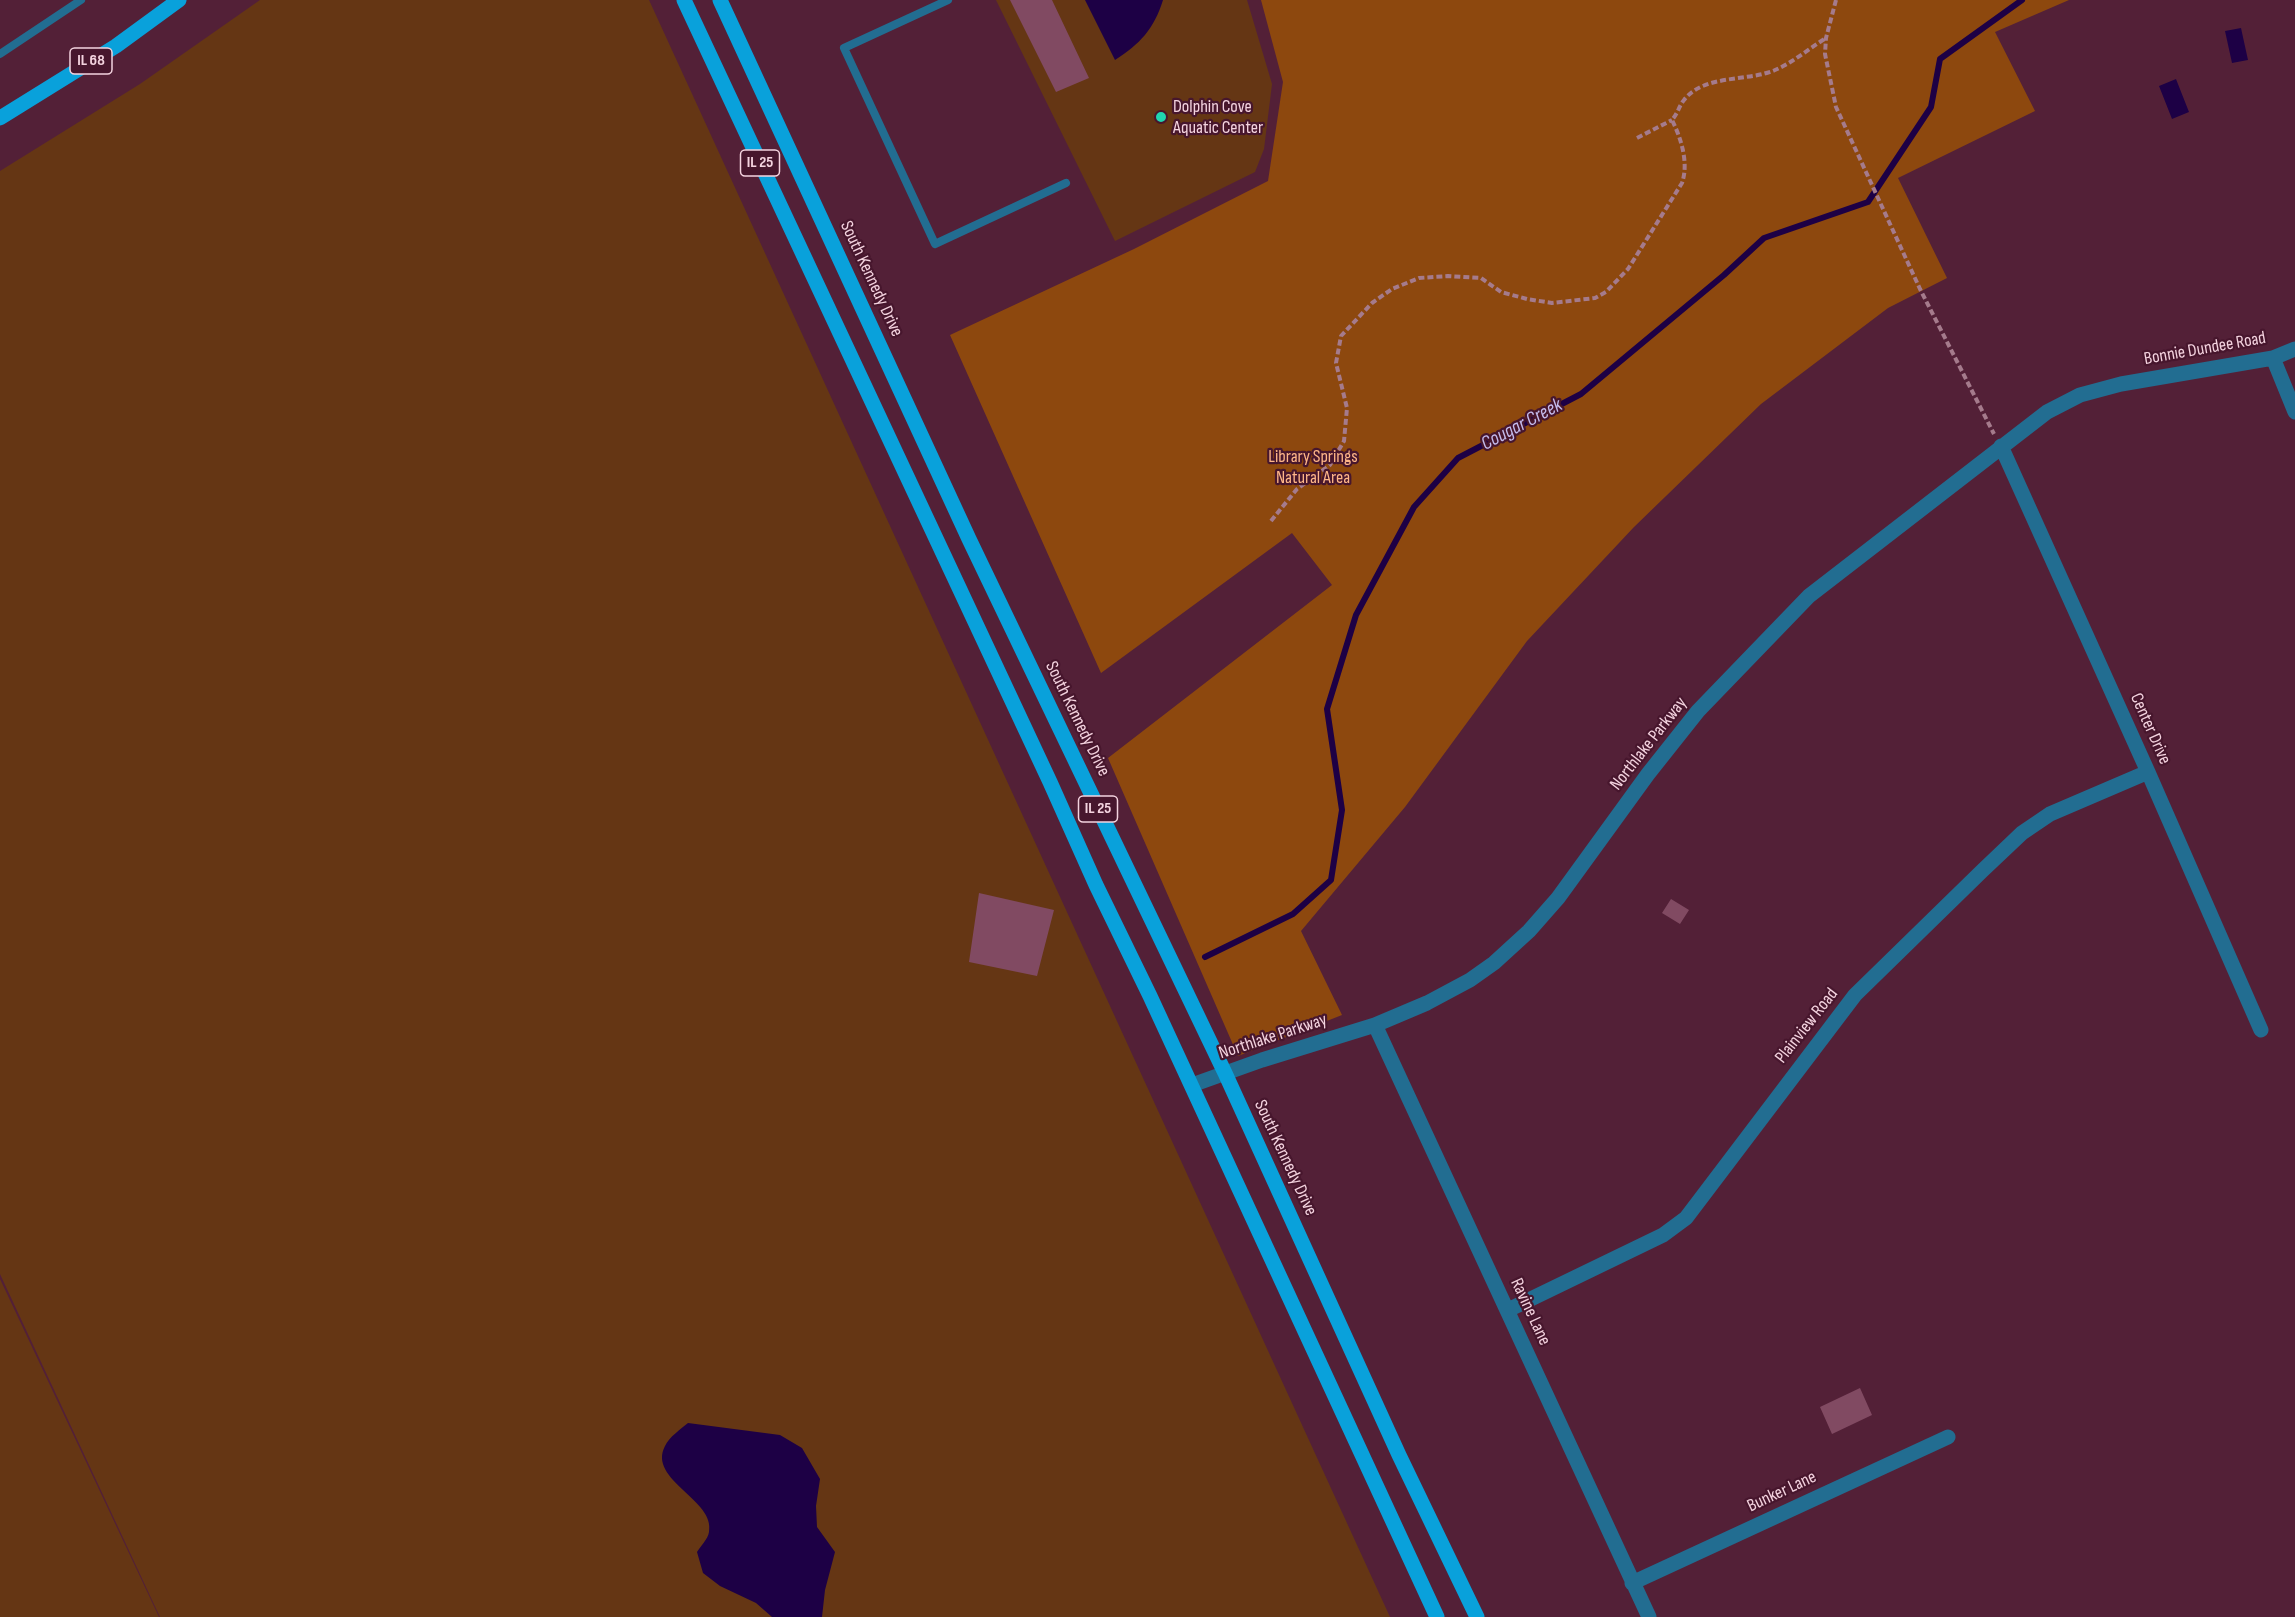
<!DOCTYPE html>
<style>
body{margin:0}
canvas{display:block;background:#532037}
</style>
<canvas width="2295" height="1617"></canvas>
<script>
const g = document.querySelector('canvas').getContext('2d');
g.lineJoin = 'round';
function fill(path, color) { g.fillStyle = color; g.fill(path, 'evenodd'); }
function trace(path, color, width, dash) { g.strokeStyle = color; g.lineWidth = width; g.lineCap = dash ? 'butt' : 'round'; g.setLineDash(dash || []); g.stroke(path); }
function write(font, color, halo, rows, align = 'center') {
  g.font = font + ' "Sofia Sans Condensed",sans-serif'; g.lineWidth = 4.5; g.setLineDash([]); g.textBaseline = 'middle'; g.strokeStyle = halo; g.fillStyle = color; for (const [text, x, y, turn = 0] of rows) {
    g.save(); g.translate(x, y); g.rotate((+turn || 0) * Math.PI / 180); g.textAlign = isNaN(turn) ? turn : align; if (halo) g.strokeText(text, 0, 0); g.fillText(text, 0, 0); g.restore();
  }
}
const green = new Path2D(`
 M260,0H649L1390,1617H160L0,1274V171L140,84Z
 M996,0H1247L1272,84L1264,149L1255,172L1115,241Z
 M0,1279L159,1617H0Z`);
const forest = new Path2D(`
 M1261,0H2069L1995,32L2035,111L1898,178L1947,278L1888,308L1761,404L1634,527L1527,641L1405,807L1301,931L1342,1015L1238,1056L1108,758L1332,585L1292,533L1101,673L950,335L1134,249L1268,181L1283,82Z`);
const water = new Path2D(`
 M1085,0H1163C1154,29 1140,44 1115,60Z
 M2241,28L2248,60L2232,63L2225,31Z
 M2176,79L2189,112L2172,119L2159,86Z
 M688,1423L780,1435L802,1448L820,1479L816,1506L817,1527L835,1552L825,1590L822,1617H772L756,1603L720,1586L703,1573L697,1552C700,1547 708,1539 709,1532C716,1500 647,1480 665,1446C669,1437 681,1429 688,1423Z`);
const stream = new Path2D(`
 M1205,957L1293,914L1331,880L1342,810L1327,709L1356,615L1414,507L1458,458L1581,394L1724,275L1764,238L1868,202L1931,107L1940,59L2022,0`);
const building = new Path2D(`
 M1010,0H1052L1089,78L1056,92Z
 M979,893L1054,910L1037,976L969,962Z
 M1671,899L1689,910L1680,924L1662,913Z
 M1860,1388L1872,1415L1832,1434L1820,1407Z`);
const path = new Path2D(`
 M1836,0L1826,38L1825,54L1836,107L1920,289L1994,434
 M1637,138L1672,120
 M1271,521L1297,489L1330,465L1344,441L1347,408L1336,363L1341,336L1372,303L1392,289L1419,278L1448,276L1481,278L1501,292L1527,299L1552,303L1595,298L1606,292L1628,269L1682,183C1689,163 1681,138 1672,120C1678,113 1679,106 1684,100C1704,74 1747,82 1775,70C1792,63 1810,48 1826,38`);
const lane = new Path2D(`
 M948,0L844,48L935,244L1066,183
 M0,54L81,0`);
const street = new Path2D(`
 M2273,358L2295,412
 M2001,446L2148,772L2261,1030
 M1375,1025L1649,1617
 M1192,1085L1262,1060L1375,1025L1427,1003L1470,980L1494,963L1529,931L1558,898L1648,774L1698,711L1809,596L2047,412L2080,395L2121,384L2273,358L2295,349
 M1508,1310L1663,1235L1686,1218L1855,995L1982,871L2022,833L2050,814L2148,772
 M1632,1583L1948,1437`);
const primary = new Path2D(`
 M684,0L1050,782L1096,885L1150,996L1437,1617
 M720,0L969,539L1225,1073L1399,1455L1477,1617
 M0,118L116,46L179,0`);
const markers = [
 [1161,117,6,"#20d5b0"]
];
const shields = [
 [91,61,42],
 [760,163,39],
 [1098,809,39]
];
const shieldNames = [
 ["IL 68",91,61],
 ["IL 25",760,163],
 ["IL 25",1098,809]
];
const poiNames = [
 ["Dolphin Cove",1173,107],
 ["Aquatic Center",1173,128]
];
const streetNames = [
 ["South Kennedy Drive",871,279,65],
 ["Bonnie Dundee Road",2205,349,-10],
 ["South Kennedy Drive",1077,719,64],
 ["Center Drive",2150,729,66],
 ["Northlake Parkway",1649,744,-52],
 ["Plainview Road",1807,1026,-52],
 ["Northlake Parkway",1273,1037,-18],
 ["South Kennedy Drive",1285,1158,65],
 ["Ravine Lane",1530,1312,65],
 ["Bunker Lane",1782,1492,-25]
];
const parkNames = [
 ["Library Springs",1313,457],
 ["Natural Area",1313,478]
];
const waterNames = [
 ["Cougar Creek",1522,425,-28]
];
fill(green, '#653614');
fill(forest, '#8d480e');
fill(water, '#1d0045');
trace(stream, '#1d0045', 6);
fill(building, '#814a62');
trace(path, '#a57b8c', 4, [6, 3]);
trace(lane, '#226d91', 8);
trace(street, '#226d91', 15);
trace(primary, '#09a1db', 15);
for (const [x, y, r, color] of markers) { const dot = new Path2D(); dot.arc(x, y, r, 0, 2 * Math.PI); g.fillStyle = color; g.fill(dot); trace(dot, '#47162d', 2); }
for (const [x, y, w] of shields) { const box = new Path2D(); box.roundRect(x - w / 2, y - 13, w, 26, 4.5); g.fillStyle = '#47162d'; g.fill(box); trace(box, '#f4d3df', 1.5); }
write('bold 16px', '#f4d3df', null, shieldNames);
write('18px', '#f4d3df', '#47162d', poiNames, 'left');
write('18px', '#f4d3df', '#47162d', streetNames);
write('18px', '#feb688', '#47162d', parkNames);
write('italic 20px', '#c5bced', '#47162d', waterNames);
</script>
